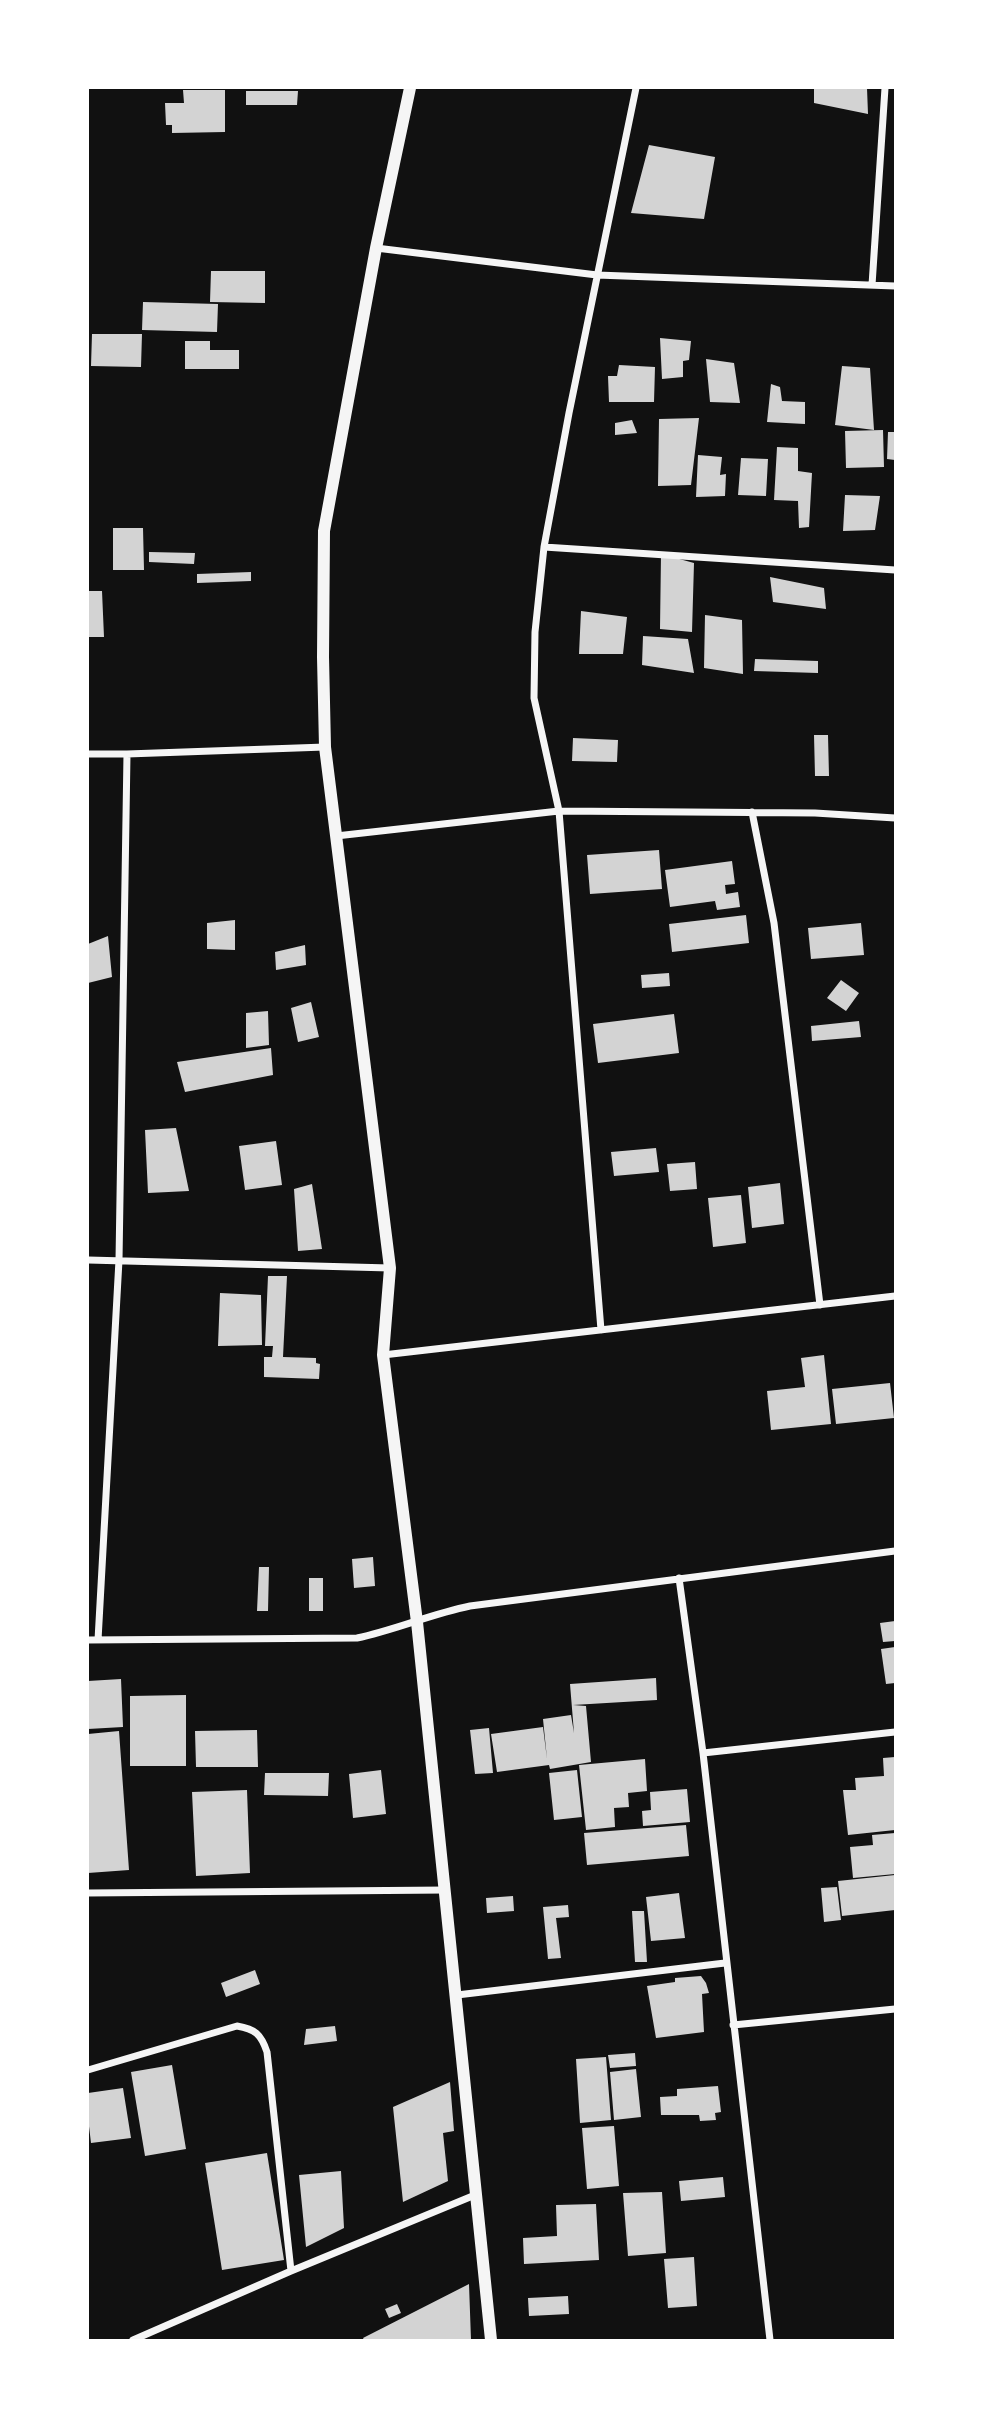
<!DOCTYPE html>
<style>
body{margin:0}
#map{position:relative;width:983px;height:2428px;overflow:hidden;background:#111;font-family:Overpass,sans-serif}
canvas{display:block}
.frame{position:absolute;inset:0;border:89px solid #fff;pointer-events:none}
</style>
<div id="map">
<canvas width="983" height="2428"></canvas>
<div class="frame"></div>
</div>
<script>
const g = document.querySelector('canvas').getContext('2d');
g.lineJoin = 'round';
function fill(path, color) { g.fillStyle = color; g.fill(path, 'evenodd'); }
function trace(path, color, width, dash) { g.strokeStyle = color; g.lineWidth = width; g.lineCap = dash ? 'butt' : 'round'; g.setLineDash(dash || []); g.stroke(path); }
const building = new Path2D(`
 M814,88H867L868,114L814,103Z
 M183,90H225V132L172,133V125H166L165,103H184Z
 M246,91H298L297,105H246Z
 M649,145L715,157L704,219L631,213Z
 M211,271H265V303L210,302Z
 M143,302L218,304L217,332L142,330Z
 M92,334H142L141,367L91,366Z
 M660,338L691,341L689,360L683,361V377L662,379Z
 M185,341H210V350H239V369H185Z
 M706,359L734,363L740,403L710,402Z
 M619,365L655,367L654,402H609L608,376H617Z
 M842,366L870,368L874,430L835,425Z
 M771,384L780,387L782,401L805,402V424L767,422Z
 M699,418L691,485L658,486L659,419Z
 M632,420L637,433L615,435V423Z
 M883,430L884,467L846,468L845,431Z
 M888,432H895V460L887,459Z
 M777,447L798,448V471L812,473L809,527L799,528L798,501L774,500Z
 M698,455L722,457L720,475L726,474L725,496L696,497Z
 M741,458L768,459L766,496L738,495Z
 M845,495L880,496L875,530L843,531Z
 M113,528H143L144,570H113Z
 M149,552L195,553L194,564L149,562Z
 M661,554L694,563L692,632L660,629Z
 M251,572V581L197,583V574Z
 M770,577L824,588L826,609L773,602Z
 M88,591H102L104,637H88Z
 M581,611L627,617L623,654H579Z
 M705,615L742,620L743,674L704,668Z
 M643,636L688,639L694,673L642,665Z
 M755,659L818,661V673L754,671Z
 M814,735H828L829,776H815Z
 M573,738L618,740L617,762L572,761Z
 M659,850L662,889L590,894L587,855Z
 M732,861L735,884L725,885L726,894L738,892L740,907L717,910L715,901L670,907L665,870Z
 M746,915L749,943L672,952L669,924Z
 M235,920V950L207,949V923Z
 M861,923L864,955L811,959L808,928Z
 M108,936L112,977L88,983V944Z
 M305,945L306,965L276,970L275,952Z
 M669,973L670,986L642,988L641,975Z
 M841,980L859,993L846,1011L827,998Z
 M311,1002L319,1037L298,1042L291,1008Z
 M268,1011L269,1045L246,1048V1013Z
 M674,1014L679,1053L598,1063L593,1024Z
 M859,1021L861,1037L812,1041L811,1026Z
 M271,1048L273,1075L185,1092L177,1062Z
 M176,1128L189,1191L148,1193L145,1130Z
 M276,1141L282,1185L245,1190L239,1146Z
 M656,1148L659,1172L614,1176L611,1152Z
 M695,1162L697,1189L670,1191L667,1164Z
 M780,1183L784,1224L752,1228L748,1187Z
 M312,1184L322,1249L298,1251L294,1189Z
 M741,1195L746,1243L713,1247L708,1198Z
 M268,1276H287L283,1357L316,1358V1363L320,1364L319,1379L264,1377V1357H272L273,1346H265Z
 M220,1293L261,1295L262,1345L218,1346Z
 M824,1355L831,1424L771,1430L767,1391L805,1387L801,1358Z
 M890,1383L894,1418L836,1424L832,1389Z
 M373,1557L375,1586L354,1588L352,1559Z
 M259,1567H269L268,1611H257Z
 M309,1578H323V1611H309Z
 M895,1621V1641L883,1642L880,1623Z
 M895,1647V1683L886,1684L881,1649Z
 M656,1678L657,1700L573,1705L586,1706L591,1762L550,1769L549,1765L497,1772L491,1734L543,1727L547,1759L543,1719L571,1715L574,1733L570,1684Z
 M121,1679L123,1727L88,1729V1681Z
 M186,1695V1766H130V1696Z
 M489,1728L493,1773L475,1774L470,1730Z
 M257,1730L258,1767H196L195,1731Z
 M119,1731L129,1870L88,1873V1734Z
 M895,1757V1830L848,1835L843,1790H856L855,1778L884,1776L883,1758Z
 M645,1759L647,1791L628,1793L629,1807L614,1808L615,1827L586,1830L579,1765Z
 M381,1770L386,1814L353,1818L349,1774Z
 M577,1770L582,1817L554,1820L549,1773Z
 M265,1773H329L328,1796L264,1795Z
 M687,1789L690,1822L643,1826L642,1811L651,1810L650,1792Z
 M247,1790L250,1873L196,1876L192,1792Z
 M686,1825L689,1856L587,1865L584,1833Z
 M895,1833V1874L853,1878L850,1847L873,1845L872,1835Z
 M895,1875V1910L842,1916L838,1881Z
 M837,1887L841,1920L824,1922L821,1888Z
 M679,1893L685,1938L651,1941L646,1897Z
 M513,1896L514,1911L487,1913L486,1898Z
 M568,1905L569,1917L556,1918L561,1958L548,1959L543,1907Z
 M632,1911H644L647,1962H635Z
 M255,1970L260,1984L226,1997L221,1983Z
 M701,1976L706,1983L709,1993L702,1994L704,2032L656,2038L647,1986L675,1982V1978Z
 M335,2026L337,2041L304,2045L306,2029Z
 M635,2053L636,2066L610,2068L608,2055Z
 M606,2057L611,2120L580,2123L576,2059Z
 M172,2065L186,2149L145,2156L131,2072Z
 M636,2069L641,2117L614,2120L610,2072Z
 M450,2082L454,2131L443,2133L448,2181L403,2202L393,2107Z
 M718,2086L721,2112L715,2113L716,2120L700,2121L699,2115H661L660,2097L677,2096V2089Z
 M123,2088L131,2138L91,2143L88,2118V2093Z
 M614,2126L619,2186L587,2189L582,2128Z
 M267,2153L284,2260L222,2270L205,2163Z
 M341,2171L344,2228L306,2247L299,2175Z
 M723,2177L725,2197L681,2201L679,2181Z
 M662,2192L666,2253L628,2256L623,2193Z
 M596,2204L599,2260L524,2264L523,2238L557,2236L556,2205Z
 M694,2257L697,2306L668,2308L664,2259Z
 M469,2284L471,2340H364L363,2338Z
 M568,2296L569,2314L529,2316L528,2298Z
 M397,2304L401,2313L389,2318L385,2309Z`);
const minor = new Path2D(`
 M376,248L597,275L895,286
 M872,285L885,88
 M544,547L895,570
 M88,754H127L325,747
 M752,812L774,923L820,1305
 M336,836L559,811L815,813L895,818
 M88,1260L390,1268
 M601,1330L559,811L534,698L535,632L544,547L569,413L636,88
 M383,1355L895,1296
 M679,1578L703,1753L770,2340
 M88,1640L357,1638C395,1630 431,1614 470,1606L895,1551
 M98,1640L119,1260L127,754
 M703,1753L895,1732
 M88,1893L446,1890
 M457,1995L725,1963
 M733,2025L895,2009
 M88,2070L237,2026C255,2029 261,2034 267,2052L291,2271
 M133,2340L291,2271L475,2195`);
const tertiary = new Path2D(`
 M410,88L376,248L324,531L323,657L325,747L390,1268L383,1355L417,1622L491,2340`);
fill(building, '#d3d3d3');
trace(minor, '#f5f5f5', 7);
trace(tertiary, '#f5f5f5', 12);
</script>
